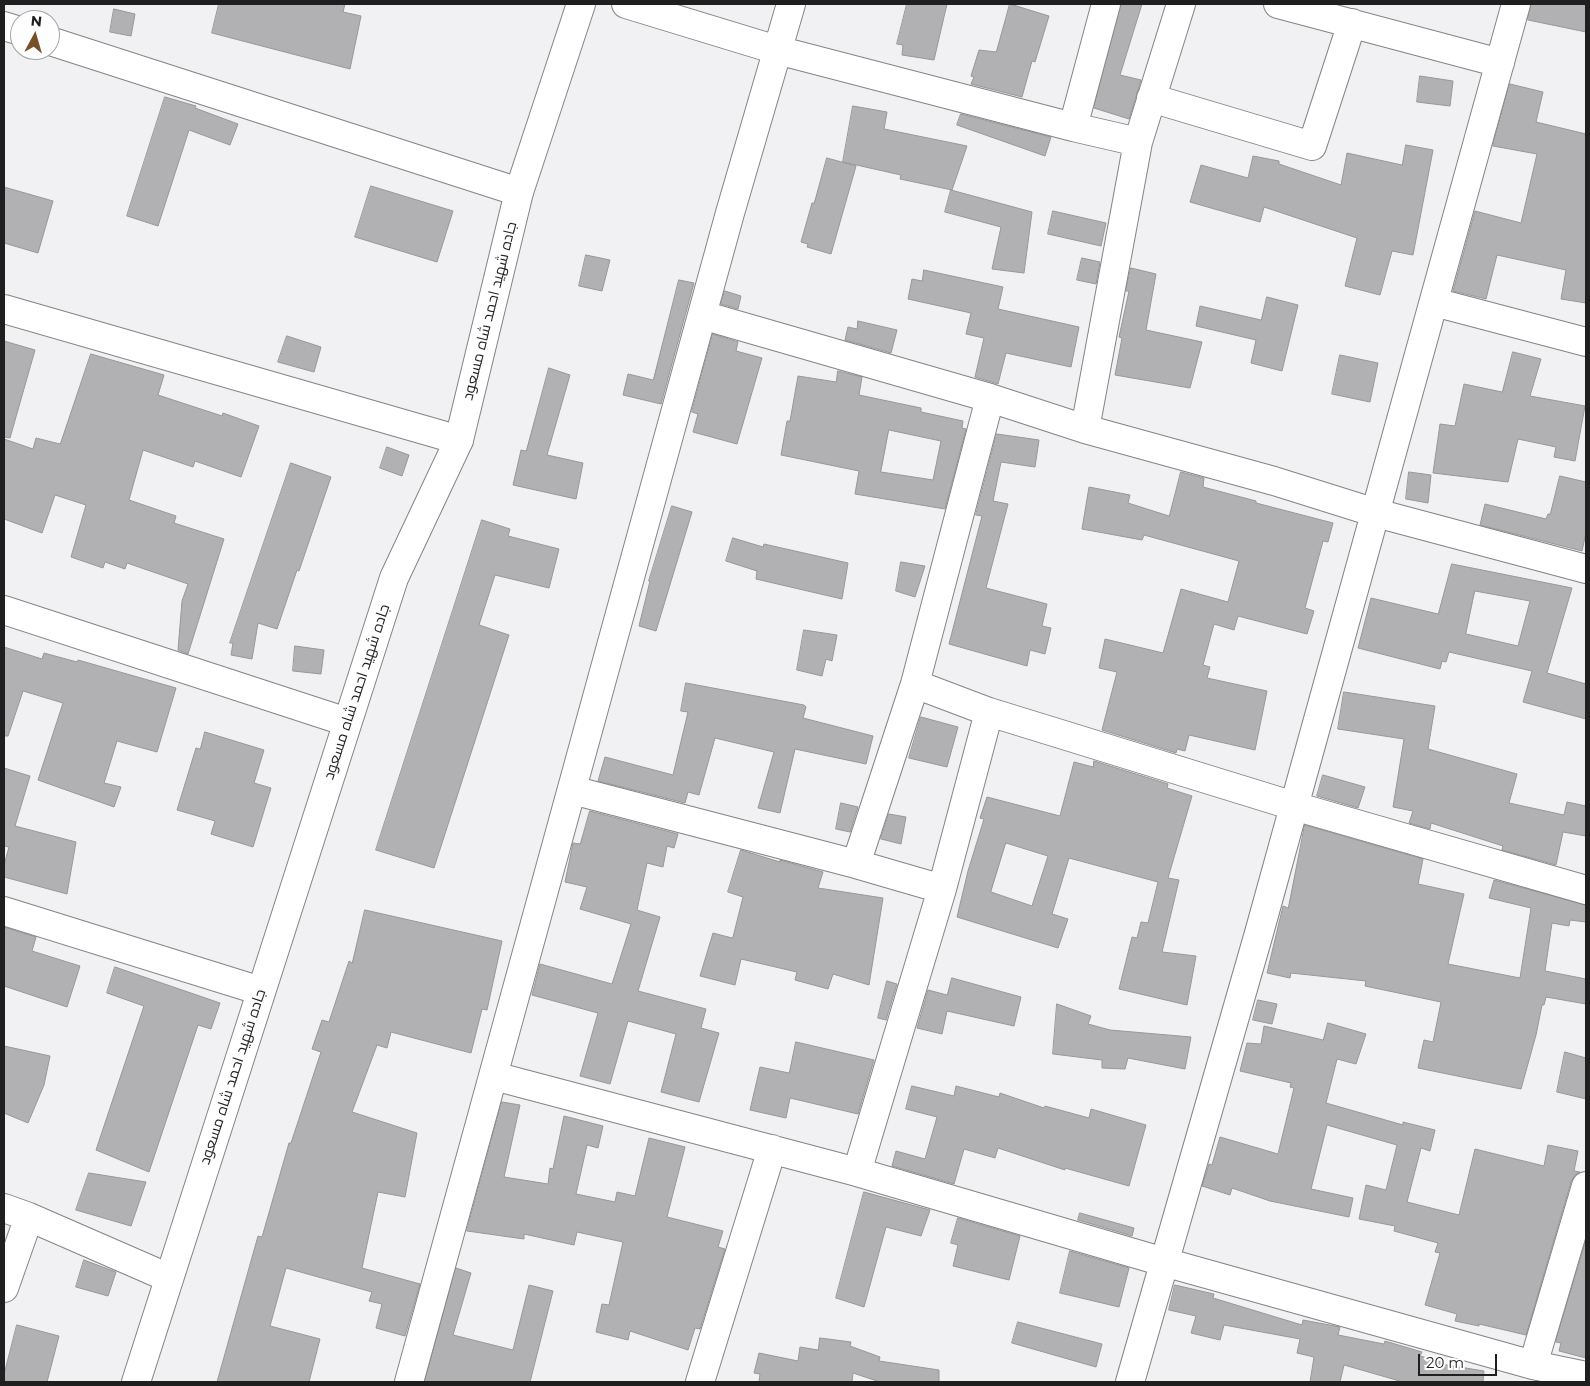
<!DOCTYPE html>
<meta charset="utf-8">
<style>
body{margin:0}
#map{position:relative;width:1590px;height:1386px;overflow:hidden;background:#f1f1f3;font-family:Montserrat,sans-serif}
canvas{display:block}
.frame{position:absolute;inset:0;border:5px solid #1f1f20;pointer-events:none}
.north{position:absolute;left:10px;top:10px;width:50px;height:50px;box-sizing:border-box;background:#fefeff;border:1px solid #a5a5a6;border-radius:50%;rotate:6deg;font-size:14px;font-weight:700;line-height:20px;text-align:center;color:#1f1f20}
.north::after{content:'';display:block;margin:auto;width:18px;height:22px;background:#75502b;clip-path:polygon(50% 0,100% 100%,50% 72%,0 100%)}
.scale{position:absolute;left:1418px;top:1354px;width:79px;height:22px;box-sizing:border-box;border:2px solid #1f1f20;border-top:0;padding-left:6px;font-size:15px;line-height:18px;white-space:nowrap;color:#1f1f20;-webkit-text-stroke:4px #fefeff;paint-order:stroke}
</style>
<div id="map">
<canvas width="1590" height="1386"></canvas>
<div class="frame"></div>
<div class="north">N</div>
<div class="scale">20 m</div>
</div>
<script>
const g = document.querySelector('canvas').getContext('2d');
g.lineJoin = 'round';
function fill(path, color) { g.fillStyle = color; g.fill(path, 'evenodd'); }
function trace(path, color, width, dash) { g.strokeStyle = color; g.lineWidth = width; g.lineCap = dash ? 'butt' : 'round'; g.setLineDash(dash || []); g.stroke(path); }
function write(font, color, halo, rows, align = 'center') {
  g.font = font + ' Montserrat,Cairo,sans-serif'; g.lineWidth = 5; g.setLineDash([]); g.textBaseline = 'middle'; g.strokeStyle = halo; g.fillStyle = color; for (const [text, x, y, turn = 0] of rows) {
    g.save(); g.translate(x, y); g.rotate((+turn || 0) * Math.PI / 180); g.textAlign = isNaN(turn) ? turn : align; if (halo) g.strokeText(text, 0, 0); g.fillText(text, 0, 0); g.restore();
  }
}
const building = new Path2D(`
 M219,4H345L343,12L361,16L350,69L212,33Z
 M907,4H947L934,60L902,55L903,45L897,44Z
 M1010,4L1049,16L1035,62L1032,61L1022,97L971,84L974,77L971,76L979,50L996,52Z
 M1121,4H1142L1120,75L1141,80L1129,119L1094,108Z
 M1531,4H1586V32L1528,20Z
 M114,9L135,14L131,36L110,32Z
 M1420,76L1453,81L1450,106L1417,102Z
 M1510,84L1543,92L1536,122L1586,134V303L1561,299L1566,270L1497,255L1486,299L1453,291L1475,211L1521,223L1537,154L1493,146Z
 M165,97L196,106L195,108L238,124L230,145L189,130L158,226L127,216Z
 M853,106L887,112L884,129L967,146L952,190L900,179L901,175L843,162Z
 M961,114L1051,137L1045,156L957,125Z
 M1406,145L1433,150L1413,255L1392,251L1380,295L1345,286L1357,238L1264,207L1260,222L1190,202L1201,165L1248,178L1253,156L1279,161V164L1341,185L1347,153L1402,165Z
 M827,158L856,166L831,254L807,247L808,244L801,242L812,203H814Z
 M371,186L453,211L437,262L355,237Z
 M4,187L53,201L38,253L4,243Z
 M951,190L1032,212L1024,273L992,269L1001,227L945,212Z
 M1053,211L1106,223L1101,246L1048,234Z
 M586,255L610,260L602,291L579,286Z
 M1082,258L1100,262L1096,284L1077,280Z
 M1131,268L1156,274L1146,330L1202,342L1190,388L1115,375L1122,338L1119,337L1129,291H1126Z
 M924,270L1003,287L998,309L1079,327L1071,367L1006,353L998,384L975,377L984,338L966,334L971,313L908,299L912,279L922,281Z
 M679,280L694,283L661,404L623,395L628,374L653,380Z
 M725,291L741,296L738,309L721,304Z
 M1267,297L1298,305L1282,371L1251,363L1256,340L1196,326L1200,306L1261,320Z
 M858,321L897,330L891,353L845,340L848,327L857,329Z
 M713,334L738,342L736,351L762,358L737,444L693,432L698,414L692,412Z
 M287,336L321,347L314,372L278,362Z
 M4,341L35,350L10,438L4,437Z
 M1513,352L1541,359L1530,396L1585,406L1575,461L1554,457L1556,447L1518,439L1508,482L1433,473L1440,424L1455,426L1464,384L1502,392Z
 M91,354L164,375L158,395L222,416L223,413L259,426L241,477L195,461L193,467L143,450L129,500L176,516L174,523L224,539L188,654L178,650L182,601L188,584L127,563L125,569L105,562L103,568L71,557L86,505L55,495L42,533L4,519V439L33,449L36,438L60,444Z
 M1340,355L1378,363L1370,402L1332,394Z
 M549,368L570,375L547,455L583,463L576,499L513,485L521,450L526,451Z
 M838,371L862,377L859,395L921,408V412L963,421L962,428L966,429L945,509L855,494L859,471L781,455L787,421H790L798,376L836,382ZM889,430L941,441L933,480L881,472Z
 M997,434L1039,440L1035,467L1001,462L993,501L1008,504L986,588L1047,604L1042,626L1051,628L1045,654L1030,650L1027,666L949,644L982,516L976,515Z
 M387,447L409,455L402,476L380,468Z
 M291,463L331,477L299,571L297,570L277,629L258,623L252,659L231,655L233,643H230Z
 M1181,472L1204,478L1203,487L1256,501V503L1333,523L1328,542L1323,541L1305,608L1314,611L1307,634L1238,616L1234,630L1214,624L1203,665L1210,667L1207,678L1267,691L1255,750L1189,735L1185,751L1177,749L1176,753L1102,730L1117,672L1099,668L1105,639L1163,653L1181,589L1228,602L1239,561L1144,535L1142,540L1082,529L1089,487L1130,495L1128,503L1169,516Z
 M1409,472L1431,475L1428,503L1406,499Z
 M1560,476L1586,482V533L1582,551L1480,525L1485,504L1546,519L1548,514H1550Z
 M672,506L692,512L656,631L639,626L650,581H649Z
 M482,520L510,529L508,536L559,549L549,588L495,575L479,625L509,635L434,868L376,850Z
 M733,538L763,547L764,544L848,563L842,599L756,579L757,571L726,561Z
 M901,562L925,566L915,597L896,591Z
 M1452,564L1572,588L1547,673L1586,684V719L1523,702L1532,671L1449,652L1446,662L1442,661L1440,669L1358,648L1371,598L1438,614ZM1475,591L1530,601L1518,646L1466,634Z
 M804,630L837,635L832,661L826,659L822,676L797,670Z
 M295,646L324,650L321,674L293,671Z
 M4,647L42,659L44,653L77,662L78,660L176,688L157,752L117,741L104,783L121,787L114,807L38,780L63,703L23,691L8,736H4Z
 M686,683L804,705L806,707L803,718L873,736L866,764L795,749L780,813L758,808L774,752L715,738L699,795L688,792L685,803L598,781L605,757L673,775L688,712L681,711Z
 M1344,692L1435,706L1428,749L1517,774L1509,803L1564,815L1567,802L1586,806V836L1563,832L1556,865L1502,850L1503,846L1431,823L1430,829L1409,823L1413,811L1393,807L1404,739L1338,729Z
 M921,717L958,727L947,767L909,758Z
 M205,732L264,750L254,783L271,788L253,847L211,834L215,821L177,810L196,748L200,749Z
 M1094,761L1168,784L1167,788L1192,796L1168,878L1179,880L1162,952L1196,956L1187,1005L1119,989L1132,937L1137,938L1141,922L1148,923L1158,882L1069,858L1052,914L1068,919L1058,948L957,917L968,871L984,819L980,818L987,797L1060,816L1074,762L1093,767ZM1006,843L1048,856L1032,906L991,892Z
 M4,768L30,776L15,826L76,842L67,894L4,877V865L9,847L4,846Z
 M1323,775L1365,787L1358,808L1317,796Z
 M841,803L858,807L850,832L836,829Z
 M590,811L678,834L674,848L667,846L663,867L647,863L637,910L660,917L638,991L706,1009L701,1028L719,1033L699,1102L661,1092L676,1034L628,1021L610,1084L580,1076L598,1013L532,995L540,964L612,984L631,924L580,909L587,887L565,882L573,843L580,844Z
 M889,814L906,817L901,844L881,839Z
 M1305,825L1423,859L1418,884L1464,894L1448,964L1520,978L1531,908L1489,898L1494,880L1586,905V922L1570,920L1569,926L1552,923L1545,971L1586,979V1004L1546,997L1544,1005H1542L1536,1035L1521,1089L1418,1068L1424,1040L1433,1042L1441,1002L1365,986L1366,981L1291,973L1290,978L1267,973L1283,906L1288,908Z
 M741,850L780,862V860L823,872L818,888L883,898L869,985L833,974L828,989L795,980L797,972L741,959L735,985L700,976L713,933L732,938L733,937L743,897L728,892Z
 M365,910L502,941L487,1010L482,1009L471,1053L391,1032L387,1048L377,1045L352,1112L417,1133L405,1197L378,1192L362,1268L420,1284L405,1336L376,1328L382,1304L369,1301L372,1292L286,1268L270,1326L320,1339L309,1382H217L258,1236L262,1237L289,1143H291L321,1052L312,1049L322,1020L329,1022L349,961L352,963Z
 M4,927L36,937L32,951L80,966L67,1007L4,986Z
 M115,967L220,1003L211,1029L198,1025L149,1172L96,1150L144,1006L107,993Z
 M952,978L1021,997L1014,1026L947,1011L942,1034L917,1028L928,990L947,995Z
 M887,981L897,984L886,1020L878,1018Z
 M1258,1000L1277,1004L1272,1024L1253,1020Z
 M1057,1004L1091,1016L1088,1024L1110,1030L1191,1037L1185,1069L1128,1058L1125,1069L1102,1068V1060L1053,1054Z
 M1328,1023L1366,1034L1356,1064L1337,1059L1326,1103L1403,1125V1122L1435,1130L1430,1151L1421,1148L1407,1202L1459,1215L1475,1149L1544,1166L1548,1145L1578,1151L1574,1171L1580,1172L1575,1175L1571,1182L1526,1335L1479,1324V1326L1455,1321L1457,1314L1425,1305L1440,1253L1435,1252L1438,1243L1394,1231L1395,1226L1359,1219L1366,1185L1386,1190L1397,1145L1327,1125L1311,1189L1353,1198L1349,1217L1270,1201L1232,1188L1230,1195L1202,1186L1209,1164L1212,1165L1220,1137L1278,1154L1294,1088L1290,1087L1291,1083L1240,1071L1247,1043L1261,1044L1264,1026L1323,1040Z
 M796,1042L874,1060L858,1114L790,1098L786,1118L750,1110L760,1067L789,1073Z
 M4,1046L50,1056L44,1085L28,1123L4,1113Z
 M1565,1052L1586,1058V1099L1557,1092Z
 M912,1086L954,1096L956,1086L999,1097L1000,1093L1044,1108L1045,1106L1089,1118L1091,1109L1146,1125L1129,1186L1065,1168V1170L998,1148L995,1158L964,1149L954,1184L892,1166L896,1151L925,1159L937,1117L906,1109Z
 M502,1102L520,1105L504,1177L548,1184L550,1168L553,1169L564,1116L603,1126L598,1148L587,1145L576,1194L615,1202L617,1192L635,1196L649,1138L685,1147L667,1217L723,1231L718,1247L725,1249L700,1329L695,1328L688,1350L630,1331L628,1340L596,1332L602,1304L609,1305L623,1242L577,1232L574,1245L524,1234V1239L467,1231Z
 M89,1173L146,1182L131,1226L76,1210Z
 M864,1192L930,1210L921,1236L886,1227L864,1307L836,1298Z
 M1080,1213L1134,1228L1132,1236L1078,1220Z
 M958,1218L1020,1236L1009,1280L953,1266L958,1245L951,1243Z
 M1586,1240V1358L1559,1351L1561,1343L1556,1342Z
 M1070,1251L1129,1268L1119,1307L1060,1293Z
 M84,1260L116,1272L108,1296L76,1287Z
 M456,1268L471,1273L453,1335L513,1350L529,1285L553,1291L530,1382H425Z
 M1175,1285L1214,1294L1213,1298L1302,1325L1303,1320L1340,1327L1338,1335L1384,1344L1385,1341L1422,1352L1420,1356L1442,1362L1441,1364L1484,1371L1483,1382H1403L1344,1365L1340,1382H1310L1314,1357L1297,1353L1300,1339L1224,1325L1220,1340L1191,1333L1196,1316L1169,1310Z
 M1018,1322L1102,1344L1096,1367L1012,1343Z
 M17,1325L59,1336L47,1382H4V1375Z
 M820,1338L851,1342L850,1346L880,1357L879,1361L939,1370V1382H880L853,1373L852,1382H759L760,1374L754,1373L759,1353L798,1361L800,1347L818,1350Z`);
const minor = new Path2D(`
 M626,4L777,50L1073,127L1138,142
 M1278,4L1500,63
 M4,26L20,31
 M50,41L519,192
 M1151,98L1312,146L1352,23
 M1073,127L1106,4
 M1434,302L1586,342
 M4,309L459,440
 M702,315L990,398L1085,429L1274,481L1376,513L1586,569
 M1085,429L1138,142L1181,4
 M4,610L347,722
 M989,712L1294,806L1586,890
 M572,790L856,864L942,889
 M856,864L915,684
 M4,911L261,991
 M494,1076L857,1172L1164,1262L1533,1365L1586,1376
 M857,1172L942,889L989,712L915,684L990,398
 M4,1208L29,1217L169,1278
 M4,1288L29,1217
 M1533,1365L1586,1186
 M409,1382L730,213L791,4
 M700,1382L772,1149
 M1130,1382L1259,933L1516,4`);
const major = new Path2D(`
 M136,1382L394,578L459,440L519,192L581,4`);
const streetNames = [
 ["جاده شهيد احمد شاه مسعود",490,311,-76],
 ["جاده شهيد احمد شاه مسعود",357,692,-72],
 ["جاده شهيد احمد شاه مسعود",233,1077,-72]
];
fill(building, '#b1b0b2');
trace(building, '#979698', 1);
trace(minor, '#848487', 30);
trace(major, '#848487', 30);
trace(minor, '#fff', 28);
trace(major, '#fff', 28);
write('15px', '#1f1f20', '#fefeff', streetNames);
</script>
